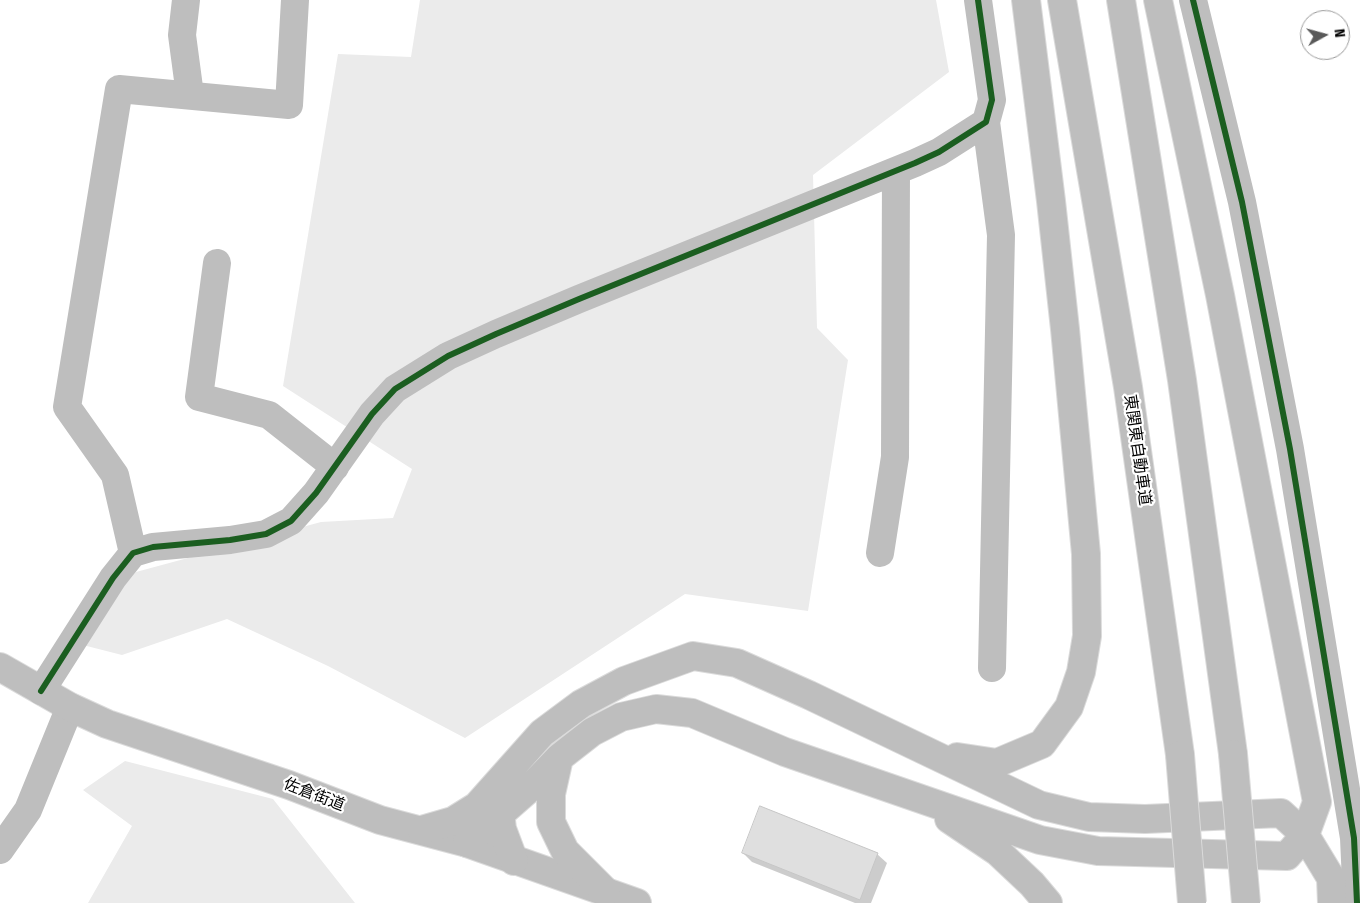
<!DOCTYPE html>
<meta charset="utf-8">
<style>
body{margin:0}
#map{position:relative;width:1360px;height:903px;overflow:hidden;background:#fff;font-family:"Fira Sans Condensed",sans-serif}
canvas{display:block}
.north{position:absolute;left:1300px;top:10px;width:50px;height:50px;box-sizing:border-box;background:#fff;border:1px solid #999;border-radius:50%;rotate:83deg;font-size:14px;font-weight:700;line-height:20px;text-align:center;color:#000}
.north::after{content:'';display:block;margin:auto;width:18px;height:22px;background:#595959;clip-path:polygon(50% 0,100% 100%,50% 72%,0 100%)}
</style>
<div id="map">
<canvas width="1360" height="903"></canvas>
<div class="north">N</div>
</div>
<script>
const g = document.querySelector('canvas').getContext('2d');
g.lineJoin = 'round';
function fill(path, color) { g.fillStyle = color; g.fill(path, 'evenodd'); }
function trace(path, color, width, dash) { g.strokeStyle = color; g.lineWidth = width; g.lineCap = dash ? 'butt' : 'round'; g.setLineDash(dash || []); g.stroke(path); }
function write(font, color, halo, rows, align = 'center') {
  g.font = font + ' "Fira Sans Condensed","Noto Sans JP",sans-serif'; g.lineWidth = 4.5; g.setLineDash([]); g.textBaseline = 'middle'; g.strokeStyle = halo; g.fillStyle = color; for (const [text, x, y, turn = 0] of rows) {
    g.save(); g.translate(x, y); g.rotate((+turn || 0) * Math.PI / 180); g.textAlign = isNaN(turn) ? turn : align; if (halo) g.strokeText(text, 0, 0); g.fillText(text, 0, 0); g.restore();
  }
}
const green = new Path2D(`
 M420,0H936L949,72L813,175L817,328L848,360L808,611L685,594L465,738L328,666L227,619L122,655L75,643L136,572L321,522L393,518L412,469L283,386L338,54L411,57Z
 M125,761L273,799L355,903H88L132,826L83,790Z`);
const shadow = new Path2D(`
 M743,853L877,854L887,863L871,903H855L752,862Z`);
const building = new Path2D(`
 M760,806L878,853L860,900L742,853Z`);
const minor = new Path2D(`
 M186,0L182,35L190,95
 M1193,0L1242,202L1290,449L1354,838L1357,903
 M986,122L1001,235L992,668
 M217,263L199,397L269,415L335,467
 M133,553L115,475L67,407L119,89L289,105L295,0
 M880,553L895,457L896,171
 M41,691L113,578L133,553L153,547L230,540L266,534L291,521L316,493L372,414L395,389L448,356L496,334L579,299L915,163L939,152L986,122L992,100L978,0
 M0,850L28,810L70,707`);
const major = new Path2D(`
 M0,667L70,707L107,724L289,785L380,820L467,843L637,903`);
const highway = new Path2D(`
 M1062,0L1128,387L1180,755
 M1121,0L1182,380L1233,754
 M957,757L997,763L1042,744L1069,707L1081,672L1087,636L1086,554L1065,329L1051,201L1026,0
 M559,758L551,794V822L565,851L606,892
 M499,800V803L502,829L514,861
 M949,819L998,852L1032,884L1048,903
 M422,830L453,821L477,806L542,733L581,704L624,681L693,656L737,663L809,695L1039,805L1089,817L1145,819L1281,813L1305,835L1331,878L1332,903
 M467,843L531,787L560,757L592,732L621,717L656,709L692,713L785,752L1040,840L1098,851L1287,856L1305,835L1317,802L1220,295L1158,0`);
const highwayBridge = new Path2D(`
 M1233,754L1246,903
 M1180,755L1192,903`);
const cycleway = new Path2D(`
 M1193,0L1242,202L1290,449L1354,838L1357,903
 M41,691L113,578L133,553L153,547L230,540L266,534L291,521L316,493L372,414L395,389L448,356L496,334L579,299L915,163L939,152L986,122L992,100L978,0`);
const streetNames = [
 ["東関東自動車道",1137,450,82],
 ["佐倉街道",314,795,21]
];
fill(green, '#ebebeb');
fill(shadow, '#0003');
fill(building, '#dfdfdf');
trace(building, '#c6c6c6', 1);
trace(major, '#dbdbdb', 30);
trace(highway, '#dbdbdb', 30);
trace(minor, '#bebebe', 28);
trace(major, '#bebebe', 28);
trace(highway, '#bebebe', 28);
trace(highwayBridge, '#dbdbdb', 30, []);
trace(highwayBridge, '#bebebe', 28);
trace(cycleway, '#1b5e20', 6);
write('16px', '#000', '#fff', streetNames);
</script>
